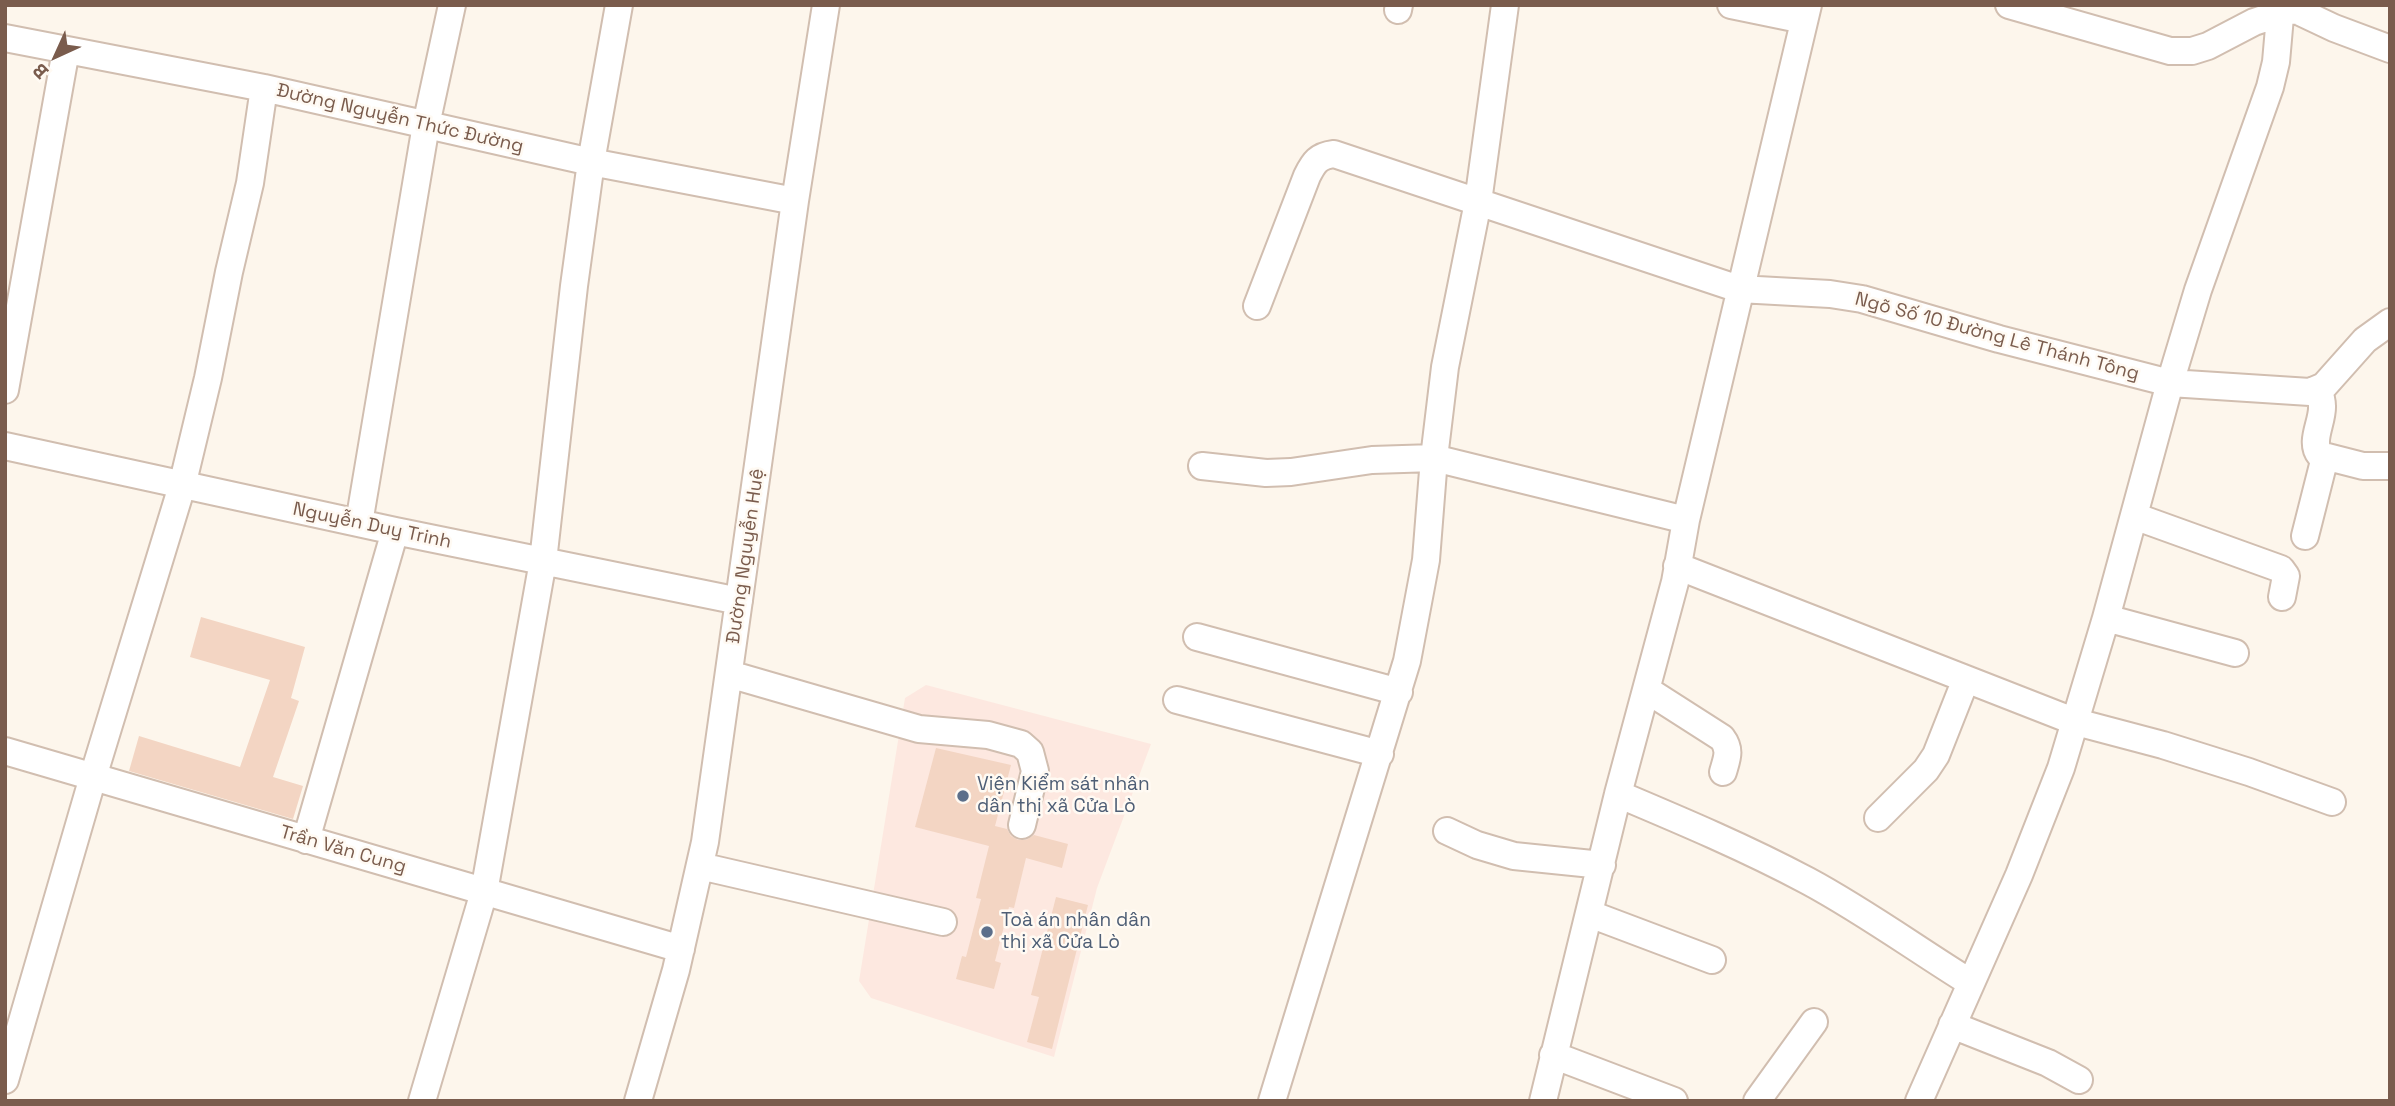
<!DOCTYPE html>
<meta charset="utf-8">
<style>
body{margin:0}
#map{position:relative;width:2395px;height:1106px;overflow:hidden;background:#fdf6ec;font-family:"Space Grotesk",sans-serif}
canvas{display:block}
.frame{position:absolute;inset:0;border:7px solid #7a5c4d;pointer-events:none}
.north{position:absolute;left:21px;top:21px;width:70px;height:70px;-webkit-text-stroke:5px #fffaf3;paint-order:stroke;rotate:225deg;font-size:19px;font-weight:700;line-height:28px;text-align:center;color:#7a5c4d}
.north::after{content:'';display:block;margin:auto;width:24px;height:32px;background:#7a5c4d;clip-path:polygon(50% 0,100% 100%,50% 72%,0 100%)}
</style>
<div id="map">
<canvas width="2395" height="1106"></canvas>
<div class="frame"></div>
<div class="north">B</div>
</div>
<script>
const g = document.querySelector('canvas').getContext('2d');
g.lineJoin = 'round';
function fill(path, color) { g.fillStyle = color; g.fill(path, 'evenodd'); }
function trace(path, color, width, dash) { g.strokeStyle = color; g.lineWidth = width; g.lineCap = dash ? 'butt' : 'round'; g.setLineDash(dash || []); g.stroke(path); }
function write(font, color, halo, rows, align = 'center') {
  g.font = font + ' "Space Grotesk",sans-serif'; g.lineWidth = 5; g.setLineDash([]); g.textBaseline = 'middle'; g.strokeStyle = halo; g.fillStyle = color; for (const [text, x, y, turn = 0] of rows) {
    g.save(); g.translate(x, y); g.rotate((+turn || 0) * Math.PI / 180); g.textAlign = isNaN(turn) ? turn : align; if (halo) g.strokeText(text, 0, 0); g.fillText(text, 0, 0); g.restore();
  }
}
const commercial = new Path2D(`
 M926,685L1151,744L1097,888L1054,1057L871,998L859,981L905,698Z`);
const building = new Path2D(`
 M201,617L305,647L291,698L299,701L273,777L303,786L293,819L129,771L139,736L240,767L270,680L190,657Z
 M936,748L1011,765L995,826L1007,829L1011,836L1018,840H1026L1034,835L1068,844L1062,868L1026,858L1014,908L1009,907L995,961L1001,963L994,989L956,979L962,956L966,957L981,899L976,898L989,846L915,827Z
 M1056,897L1088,905L1052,1049L1027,1042L1039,997L1031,995Z`);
const minor = new Path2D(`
 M1731,5L1804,20
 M2009,5L2170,51H2192L2208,46L2254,22L2290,10L2298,11L2334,28L2390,49
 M1398,10L1399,5
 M5,38L264,88L591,162L795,201
 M1257,306L1307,176C1314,162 1318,156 1334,154L1739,289L1830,294L1862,299L1999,339L2170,383L2310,392L2324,386L2365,340L2390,322
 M2318,389C2320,394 2322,400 2322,406C2323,422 2309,442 2320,455L2363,466H2390
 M5,390L66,50
 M5,446L395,531L739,601
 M1202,466L1266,473L1291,472L1372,460L1434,458L1686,520
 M2134,516L2281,569L2286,576L2282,597
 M359,523L426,125L452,5
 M2305,536L2325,457
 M1677,566L2076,722L2163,745L2249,772L2332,802
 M2106,618L2235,653
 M1197,637L1399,692
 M729,674L919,729L988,735L1021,744L1030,752L1035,771L1022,825
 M1647,690L1722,738C1731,750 1727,758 1723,772
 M1177,700L1380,754
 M5,751L681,949
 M1618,794C1682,821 1746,848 1808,881C1864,911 1916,949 1971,983
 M1878,818L1926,770L1936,755L1966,679
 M1447,831L1477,845L1514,856L1602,865
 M306,840L395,531
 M700,866L943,922
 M1590,914L1712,960
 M1952,1025L2048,1063L2079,1080
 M1553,1055L1674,1101
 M5,1080L93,777L182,486L208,378L229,272L250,183L264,88
 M422,1101L484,892L543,561L574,286L591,162L619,5
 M638,1101L676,970L705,842L795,201L826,5
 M1272,1101L1407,661L1426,560L1434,458L1445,367L1478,202L1505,5
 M1543,1101L1618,794L1675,582L1686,520L1808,5
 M1757,1101L1814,1022
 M1919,1101L2019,875L2061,768L2106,618L2170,383L2198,290L2270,87L2276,62L2281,5`);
const markers = [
 [963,796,7,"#5c6f8a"],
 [987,932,7,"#5c6f8a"]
];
const streetNames = [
 ["Đường Nguyễn Thức Đường",400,119,13],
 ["Ngõ Số 10 Đường Lê Thánh Tông",1997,337,15],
 ["Nguyễn Duy Trinh",372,526,12],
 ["Đường Nguyễn Huệ",746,556,-82],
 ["Trần Văn Cung",343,850,16]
];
const serviceNames = [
 ["Viện Kiểm sát nhân",977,785],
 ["dân thị xã Cửa Lò",977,807],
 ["Toà án nhân dân",1001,921],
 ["thị xã Cửa Lò",1001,943]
];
fill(commercial, '#fde8e0');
fill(building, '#f3d5c3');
trace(minor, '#d1beb0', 30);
trace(minor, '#fff', 26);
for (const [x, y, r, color] of markers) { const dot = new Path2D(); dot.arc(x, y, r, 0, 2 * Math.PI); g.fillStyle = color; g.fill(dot); trace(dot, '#fffaf3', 2.5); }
write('19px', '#7a5c4d', '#fffaf3', streetNames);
write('19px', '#4e5e75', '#fffaf3', serviceNames, 'left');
</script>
